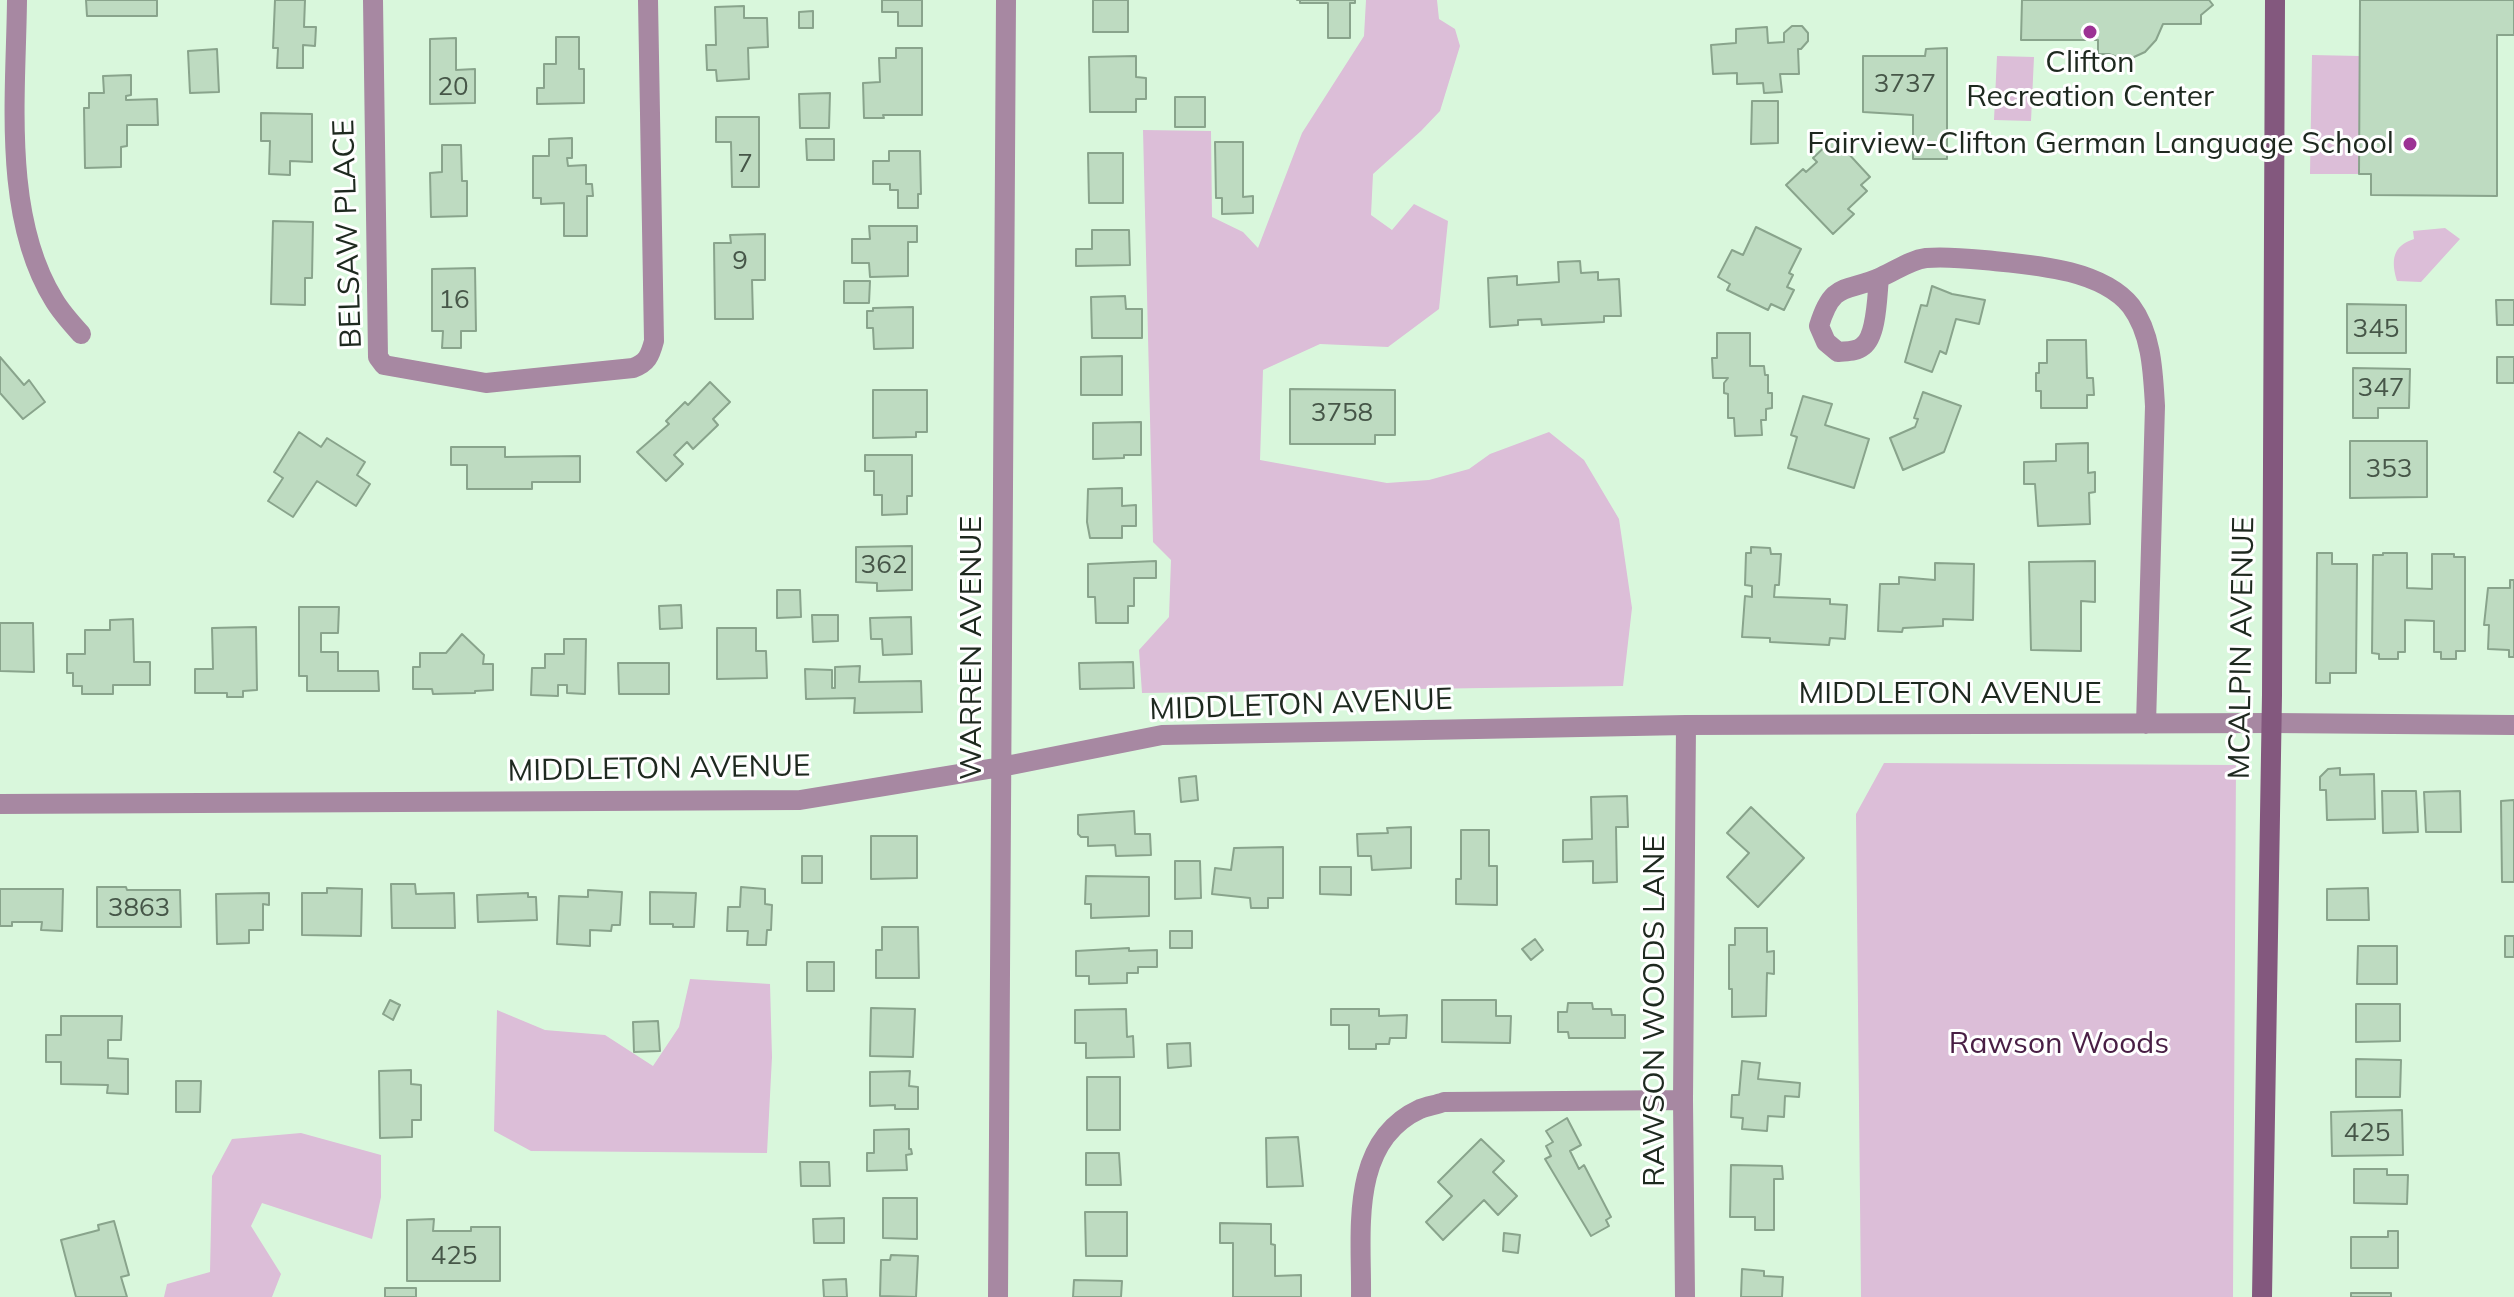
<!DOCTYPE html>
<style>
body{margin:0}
canvas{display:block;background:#d9f7dc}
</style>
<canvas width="2514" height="1297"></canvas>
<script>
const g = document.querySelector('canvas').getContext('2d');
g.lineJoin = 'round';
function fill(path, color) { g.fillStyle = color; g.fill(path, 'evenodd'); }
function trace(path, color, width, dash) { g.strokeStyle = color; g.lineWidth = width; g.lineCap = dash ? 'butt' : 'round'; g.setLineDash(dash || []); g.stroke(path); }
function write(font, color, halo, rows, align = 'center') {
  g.font = font + ' Mulish,sans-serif'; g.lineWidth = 6; g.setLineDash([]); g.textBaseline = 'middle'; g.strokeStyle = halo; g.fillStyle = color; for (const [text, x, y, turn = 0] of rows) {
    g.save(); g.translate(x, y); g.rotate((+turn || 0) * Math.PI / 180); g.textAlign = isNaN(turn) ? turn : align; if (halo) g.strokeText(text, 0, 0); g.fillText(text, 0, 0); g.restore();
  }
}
const green = new Path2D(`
 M1366,0H1437L1439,19L1455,29L1460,46L1440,111L1421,131L1373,174L1371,215L1392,230L1414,204L1448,221L1439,309L1388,347L1320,344L1263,370L1260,460L1387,483L1429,480L1469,469L1490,454L1549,432L1584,460L1619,519L1632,608L1623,686L1142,693L1139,650L1169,617L1171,560L1153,542L1143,130L1211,131L1212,217L1243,232L1258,248L1302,133L1364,36Z
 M2312,55L2360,56L2359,174H2310Z
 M1997,56L2034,57L2031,121L1994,120Z
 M2445,228L2460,239L2421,282L2397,281C2391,261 2392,246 2414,239L2413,231Z
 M1884,763L2236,765L2233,1297H1861L1856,814Z
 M690,979L770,984L772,1057L767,1153L531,1151L494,1131L497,1010L545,1030L605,1035L653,1066L679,1027Z
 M301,1133L381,1155V1197L372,1239L262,1203L251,1226L281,1274L272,1297H164L167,1284L210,1272L212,1176L232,1139Z`);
const building = new Path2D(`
 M86,0H157V16H87Z
 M275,0H305L304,27H316L315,46L303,45V68H277L278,48H273Z
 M882,0H922V26H898V12H882Z
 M1093,0H1128V32H1093Z
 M1297,0H1355V3H1350V38H1328V3H1300V0Z
 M2022,0H2209L2213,5L2201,15V24H2163L2156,40L2145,52L2134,57L2120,58L2109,54H2098V40H2021Z
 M2360,0H2514V35H2497V196L2371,195V174H2359Z
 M744,6V18H767L768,47L748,48L749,79L717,81L716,70H707L706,45H716L715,7Z
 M813,11V28H799V12Z
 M1792,26H1802L1808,33V41L1801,49H1798L1799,74H1780L1782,92L1764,93L1763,83L1737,84V73L1713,74L1711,45L1736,43V29L1767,27L1768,43L1784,42V33Z
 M556,37H579V69H584V103L537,104V88H544V64H556Z
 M456,38V70L475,69V103L430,104V39Z
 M896,48H922V115H883L884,118H864L863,83L880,82L879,58H896Z
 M1947,48V159H1913V115L1863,112V56H1925L1926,49Z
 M217,49L219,92L190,93L188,51Z
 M1136,56V77L1146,78V99H1136V112H1090L1089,57Z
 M131,75V95L126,96V100L157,99L158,125H127V146L121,147V167L85,168L84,108H89V93H104L103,76Z
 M830,93L829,128H800L799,94Z
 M1175,97H1205V127H1175Z
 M1752,101H1778V143L1751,144Z
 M261,113L312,114V162L290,161V175L269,174L270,141H261Z
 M716,117H759V187H732L731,142H716Z
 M572,138V158H567L568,166L586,165V184H592L593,196H587V236H564V203L541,204V198H533V156H549V139Z
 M1834,138L1870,177L1861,185L1867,191L1848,209L1854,214L1833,234L1786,185L1803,169L1806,172L1817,162L1813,158Z
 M806,139H834V160H807Z
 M1215,142H1243V197L1253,196V213L1222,214V198H1216Z
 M442,145H461L462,181H467V216L431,217L430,173L442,172Z
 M889,151H920L921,194H918V208H898V190H890V184H873V161H889Z
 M1088,153H1123V203H1089Z
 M273,221L313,222L312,278H305V305L271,304Z
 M869,226H917V242H908V276L870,277L869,263H852V239H870Z
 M1756,227L1801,249L1789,273L1793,275L1787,287L1794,290L1784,310L1771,304L1768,310L1727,290L1730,284L1718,277L1732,250L1743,255Z
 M1092,230H1129L1130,265L1076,266V249H1092Z
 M765,234V280H752L753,319H715L714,243H731L730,235Z
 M1580,261L1581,273L1598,272V280L1619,279L1621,316H1604V322L1542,325L1541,319L1518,320V325L1490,327L1488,278L1517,276V285L1559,282L1558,262Z
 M475,268L476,331H461V348H442L443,331H432V269Z
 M844,281H870L869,303H844Z
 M1932,286L1952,294L1985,300L1979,324L1956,319L1946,354L1940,351L1932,372L1905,362L1921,305L1927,306Z
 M1125,296L1126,309H1142V338H1092L1091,297Z
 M2496,300H2514V325H2497Z
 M2347,304L2406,305V353H2347Z
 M913,307V348L874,349L873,328H867V311H873V308Z
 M1717,333H1750V366H1764L1765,375H1768V393H1772V408L1766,409V420H1761L1762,435L1735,436L1734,418H1728V394L1724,393V383L1728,378H1713L1712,358H1717Z
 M2047,340H2086L2087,378H2093L2094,395H2087V408H2041V391H2036V373H2039V363H2047Z
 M1122,356V395H1081V357Z
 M0,357L24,385L29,380L45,402L23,419L0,393Z
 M2497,357H2514V383H2497Z
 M2353,368L2410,369L2409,408H2378V418H2353Z
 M710,382L730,402L713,419L718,425L693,449L687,442L674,455L683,464L666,481L637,452L669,424L666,421L685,402L688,405Z
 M1290,389L1395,390V435H1375V444H1290Z
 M873,390H927V432H916V437L873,438Z
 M1923,392L1961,406L1944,452L1903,470L1890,438L1915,427L1918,419L1914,418Z
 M1803,396L1832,404L1825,425L1869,439L1854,488L1788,468L1797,437L1791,435Z
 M1141,422V455H1124V458L1093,459V423Z
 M299,432L321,447L327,438L365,462L357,475L370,484L356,506L317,481L293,517L268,501L283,478L274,472Z
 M2350,441H2427V497L2350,498Z
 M2088,443V473L2095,472V492L2089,493L2090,524L2038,526L2035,484H2024V462L2056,461V444Z
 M451,447H505V457L580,456V482H532V489H467V465H451Z
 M865,455H912V496H907V514L882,515V495H874V471H865Z
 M1122,488V506L1136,505V526H1122V538H1090L1087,522L1088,489Z
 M912,546V590L877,591V583L856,582V547Z
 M1751,547L1770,548L1771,554H1781L1779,585H1775L1774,597L1830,599V604L1847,605L1845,639L1830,638L1829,645L1770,642V638L1742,637L1745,596L1752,597V586L1745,585L1746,553H1751Z
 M2317,553H2332V564H2357L2356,673H2330V683H2316Z
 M2383,553H2407V588L2432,589V554H2454V557H2465V651H2456V659H2441V652H2434V621L2405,620V652H2398V659H2379V654L2372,653L2373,555H2383Z
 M1156,561V578H1134V606H1128V623H1096L1095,597H1088V564Z
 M2095,561V602L2081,601V651L2031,650L2029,562Z
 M1935,563L1974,564L1973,620L1943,619V626L1903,628L1902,632L1878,631L1880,584H1899V577L1935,580Z
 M2510,580H2514V657H2509V650L2488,649L2489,625H2484L2488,588H2510Z
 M777,590H800L801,617L777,618Z
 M681,605L682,628L660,629L659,606Z
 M299,607H339L338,633H321V652H338V671H378L379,691H307V676H299Z
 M812,615H838V641L813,642Z
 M911,617L912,654L883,655L882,639H871L870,618Z
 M133,619L134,662H150V685H113V694H82V686H73V673H67V654H85V630H110V620Z
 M0,623H33L34,672L0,671Z
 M256,627L257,690L243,691V697H227V693H195V669H213L212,628Z
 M717,628H756V651H766L767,678L717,679Z
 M462,634L484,655L483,664H493V690L475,691V693L433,694L432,689H413V667H420V653H446Z
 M564,639H586L585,694L567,693V685H558V696L531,695L532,668H545V654H564Z
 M1133,662L1134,688L1080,689L1079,663Z
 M618,663H669V694H619Z
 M860,666L859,682L921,681L922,712L854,713L855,698L806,699L805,669L832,670V688H835V667Z
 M2340,768V775L2374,774L2375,819L2327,820L2326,790H2320V777L2328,769Z
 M1196,776L1198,800L1181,802L1179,778Z
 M2382,791H2416L2418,832L2383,833Z
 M2460,791L2461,832H2426L2424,792Z
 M1627,796L1628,827H1616L1617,882L1593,883V861L1563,862V840L1592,839L1591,797Z
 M2514,800V882H2502L2501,801Z
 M1751,807L1804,858L1758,907L1727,877L1749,853L1727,833Z
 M1134,811L1135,834H1150L1151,855L1116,856L1115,845L1088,846V837H1081L1078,834V815Z
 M1411,827V868L1372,870L1371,856H1358L1357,834L1388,833L1387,828Z
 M1461,830H1489V866H1497V905L1456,904V879H1461Z
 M871,836H917V878L871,879Z
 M1283,847V898H1268V908H1251L1250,898L1212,894L1215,868L1231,870L1234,848Z
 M802,856H822V883H802Z
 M1175,861H1200L1201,898L1175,899Z
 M1320,867H1351V895L1320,894Z
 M1086,876L1149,877V916L1091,918V904H1085Z
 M391,884H415L416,894L454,893L455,928H392Z
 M97,887H126L127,890H180L181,927H97Z
 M741,887L765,889V904L772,905L771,930H767L766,945H747L748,931H727L728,907H740Z
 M327,888L362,889L361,936L302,935V893H327Z
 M2368,888L2369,920H2327V889Z
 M0,889H63L62,931L41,930L42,922H12V926H0Z
 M588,890L622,892L620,925H612L611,931L590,930V946L557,944L559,896L588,897Z
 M650,892L696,893L694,927H673V924H650Z
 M269,893V905L263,904V930H249V943L217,944L216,894Z
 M528,893V897H536L537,920L478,922L477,895Z
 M882,927H918L919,978H876V950H882Z
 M1735,928H1767V952L1774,951V974L1767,973L1766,1016L1732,1017V989H1729V945H1735Z
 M1170,931H1192V948H1170Z
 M2505,936H2514V957H2505Z
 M1535,939L1543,950L1531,960L1522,949Z
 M2358,946H2397V984H2357Z
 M1129,948V951L1157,950V967H1138V973H1127V983L1089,984V976H1076V951Z
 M807,962H834V991H807Z
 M390,1000L400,1005L393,1020L383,1014Z
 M1442,1000H1496V1016H1511L1510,1043L1442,1042Z
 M1568,1003H1592L1593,1009H1611L1612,1015H1625V1038H1569L1568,1032H1558V1012H1567Z
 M2356,1004H2400V1041L2356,1042Z
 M871,1008L915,1009L913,1057L870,1056Z
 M1126,1009L1127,1037L1133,1036L1134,1057L1086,1058V1043H1075V1010Z
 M1331,1009H1379V1016L1407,1015L1406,1038H1390L1389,1044H1376V1049H1349V1025H1331Z
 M61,1016H122L121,1040H108V1058L128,1059V1094L107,1093L108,1085L61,1084V1062H46V1035H61Z
 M658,1021L660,1051L634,1052L633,1022Z
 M1190,1043L1191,1066L1168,1068L1167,1044Z
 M2356,1059L2401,1060L2400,1097H2356Z
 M1742,1061L1760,1063L1758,1079L1800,1083L1799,1097L1785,1096L1784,1117L1768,1116L1767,1131L1742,1129L1743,1118L1731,1117L1732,1095H1739Z
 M411,1070V1084L421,1085V1120H412V1137L380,1138L379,1071Z
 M910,1071L909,1086L918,1087V1109H895V1105L870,1106V1072Z
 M1087,1077H1120V1130H1087Z
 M176,1081H201L200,1112H176Z
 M2402,1110L2403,1155L2332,1156L2331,1112Z
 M1567,1118L1581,1145L1570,1151L1579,1169L1584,1165L1611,1217L1606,1220L1609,1226L1591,1236L1545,1159L1551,1156L1546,1146L1553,1142L1546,1131Z
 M909,1129V1149H911L912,1154L906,1155L907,1170L867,1171V1153H874V1130Z
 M1298,1137L1303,1186L1267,1187L1266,1138Z
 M1481,1139L1504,1161L1493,1172L1517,1196L1498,1215L1484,1200L1443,1240L1426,1222L1452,1196L1438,1182Z
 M1086,1153H1119L1121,1185H1086Z
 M800,1162H829L830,1186H801Z
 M1731,1165L1782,1166L1783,1179H1774V1230H1755V1217H1730Z
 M2354,1169H2387V1175H2408L2407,1204L2354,1203Z
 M883,1198H917V1239L883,1238Z
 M1085,1212H1127V1256H1086Z
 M844,1218V1243H814L813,1219Z
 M434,1219L433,1231H471V1227H500V1281H407V1220Z
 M114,1221L129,1275L121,1277L127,1297H76L61,1240L99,1230L98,1225Z
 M1220,1223L1271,1224V1244L1275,1245V1276L1301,1275V1297H1233V1243H1220Z
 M2388,1231H2398V1268H2351V1237H2388Z
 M1504,1233L1520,1235L1518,1253L1503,1251Z
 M891,1255L918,1256L916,1297L880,1296L881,1260H890Z
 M1742,1269L1764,1271V1276L1783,1277L1782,1297H1741Z
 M846,1279L847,1297H824L823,1280Z
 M1074,1280L1122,1281L1121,1297H1073Z
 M385,1288H416V1297H385Z
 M2351,1293H2391V1297H2351Z`);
const street = new Path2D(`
 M17,0C16,95 2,216 54,300C61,312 71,323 81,334
 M373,0L378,357L384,365L486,383L633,368C647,363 650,356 654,341L648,0
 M1879,278C1877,296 1877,336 1863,346C1856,352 1847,351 1838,352L1826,342L1819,326C1833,280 1846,293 1881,277C1897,270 1910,260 1926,258C1949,256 1972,259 1994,261C2036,265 2102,270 2131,306C2152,334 2153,373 2155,406L2146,724
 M0,804L800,800L1001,767L1162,735L1686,725L2272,723L2514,725
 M998,1297L1006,0
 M1361,1297C1362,1233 1348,1142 1420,1109C1427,1106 1436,1105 1444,1102L1683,1100
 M1685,1297L1683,1100L1686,725`);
const secondary = new Path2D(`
 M2262,1297L2272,695L2275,0`);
const markers = [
 [2090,32,8,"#9c3294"],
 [2410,144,8,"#9c3294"]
];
const numberNames = [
 ["3737",1905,84],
 ["20",453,87],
 ["7",745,164],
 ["9",740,261],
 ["16",454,300],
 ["345",2376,329],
 ["347",2381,388],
 ["3758",1342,413],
 ["353",2389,469],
 ["362",884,565],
 ["3863",139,908],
 ["425",2367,1133],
 ["425",454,1256]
];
const poiNames = [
 ["Clifton",2090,63],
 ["Recreation Center",2090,97],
 ["Fairview-Clifton German Language School",2394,144,"right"]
];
const streetNames = [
 ["BELSAW PLACE",348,234,-92],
 ["WARREN AVENUE",972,648,-90],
 ["MCALPIN AVENUE",2242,648,-89],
 ["MIDDLETON AVENUE",1950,694],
 ["MIDDLETON AVENUE",1301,705,-2],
 ["MIDDLETON AVENUE",659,769,-1],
 ["RAWSON WOODS LANE",1655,1011,-90]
];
const parkNames = [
 ["Rawson Woods",2059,1044]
];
fill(green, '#dcbed8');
fill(building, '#bedbc1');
trace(building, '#89a48c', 2);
trace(street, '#a788a2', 20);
trace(secondary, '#83587e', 20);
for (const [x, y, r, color] of markers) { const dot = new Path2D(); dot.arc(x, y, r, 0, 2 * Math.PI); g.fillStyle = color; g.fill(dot); trace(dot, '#fff', 3); }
write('26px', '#465648', null, numberNames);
write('30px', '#1e291f', '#fff', poiNames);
write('30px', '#1e291f', '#fff', streetNames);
write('30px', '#481e44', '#fff', parkNames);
</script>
